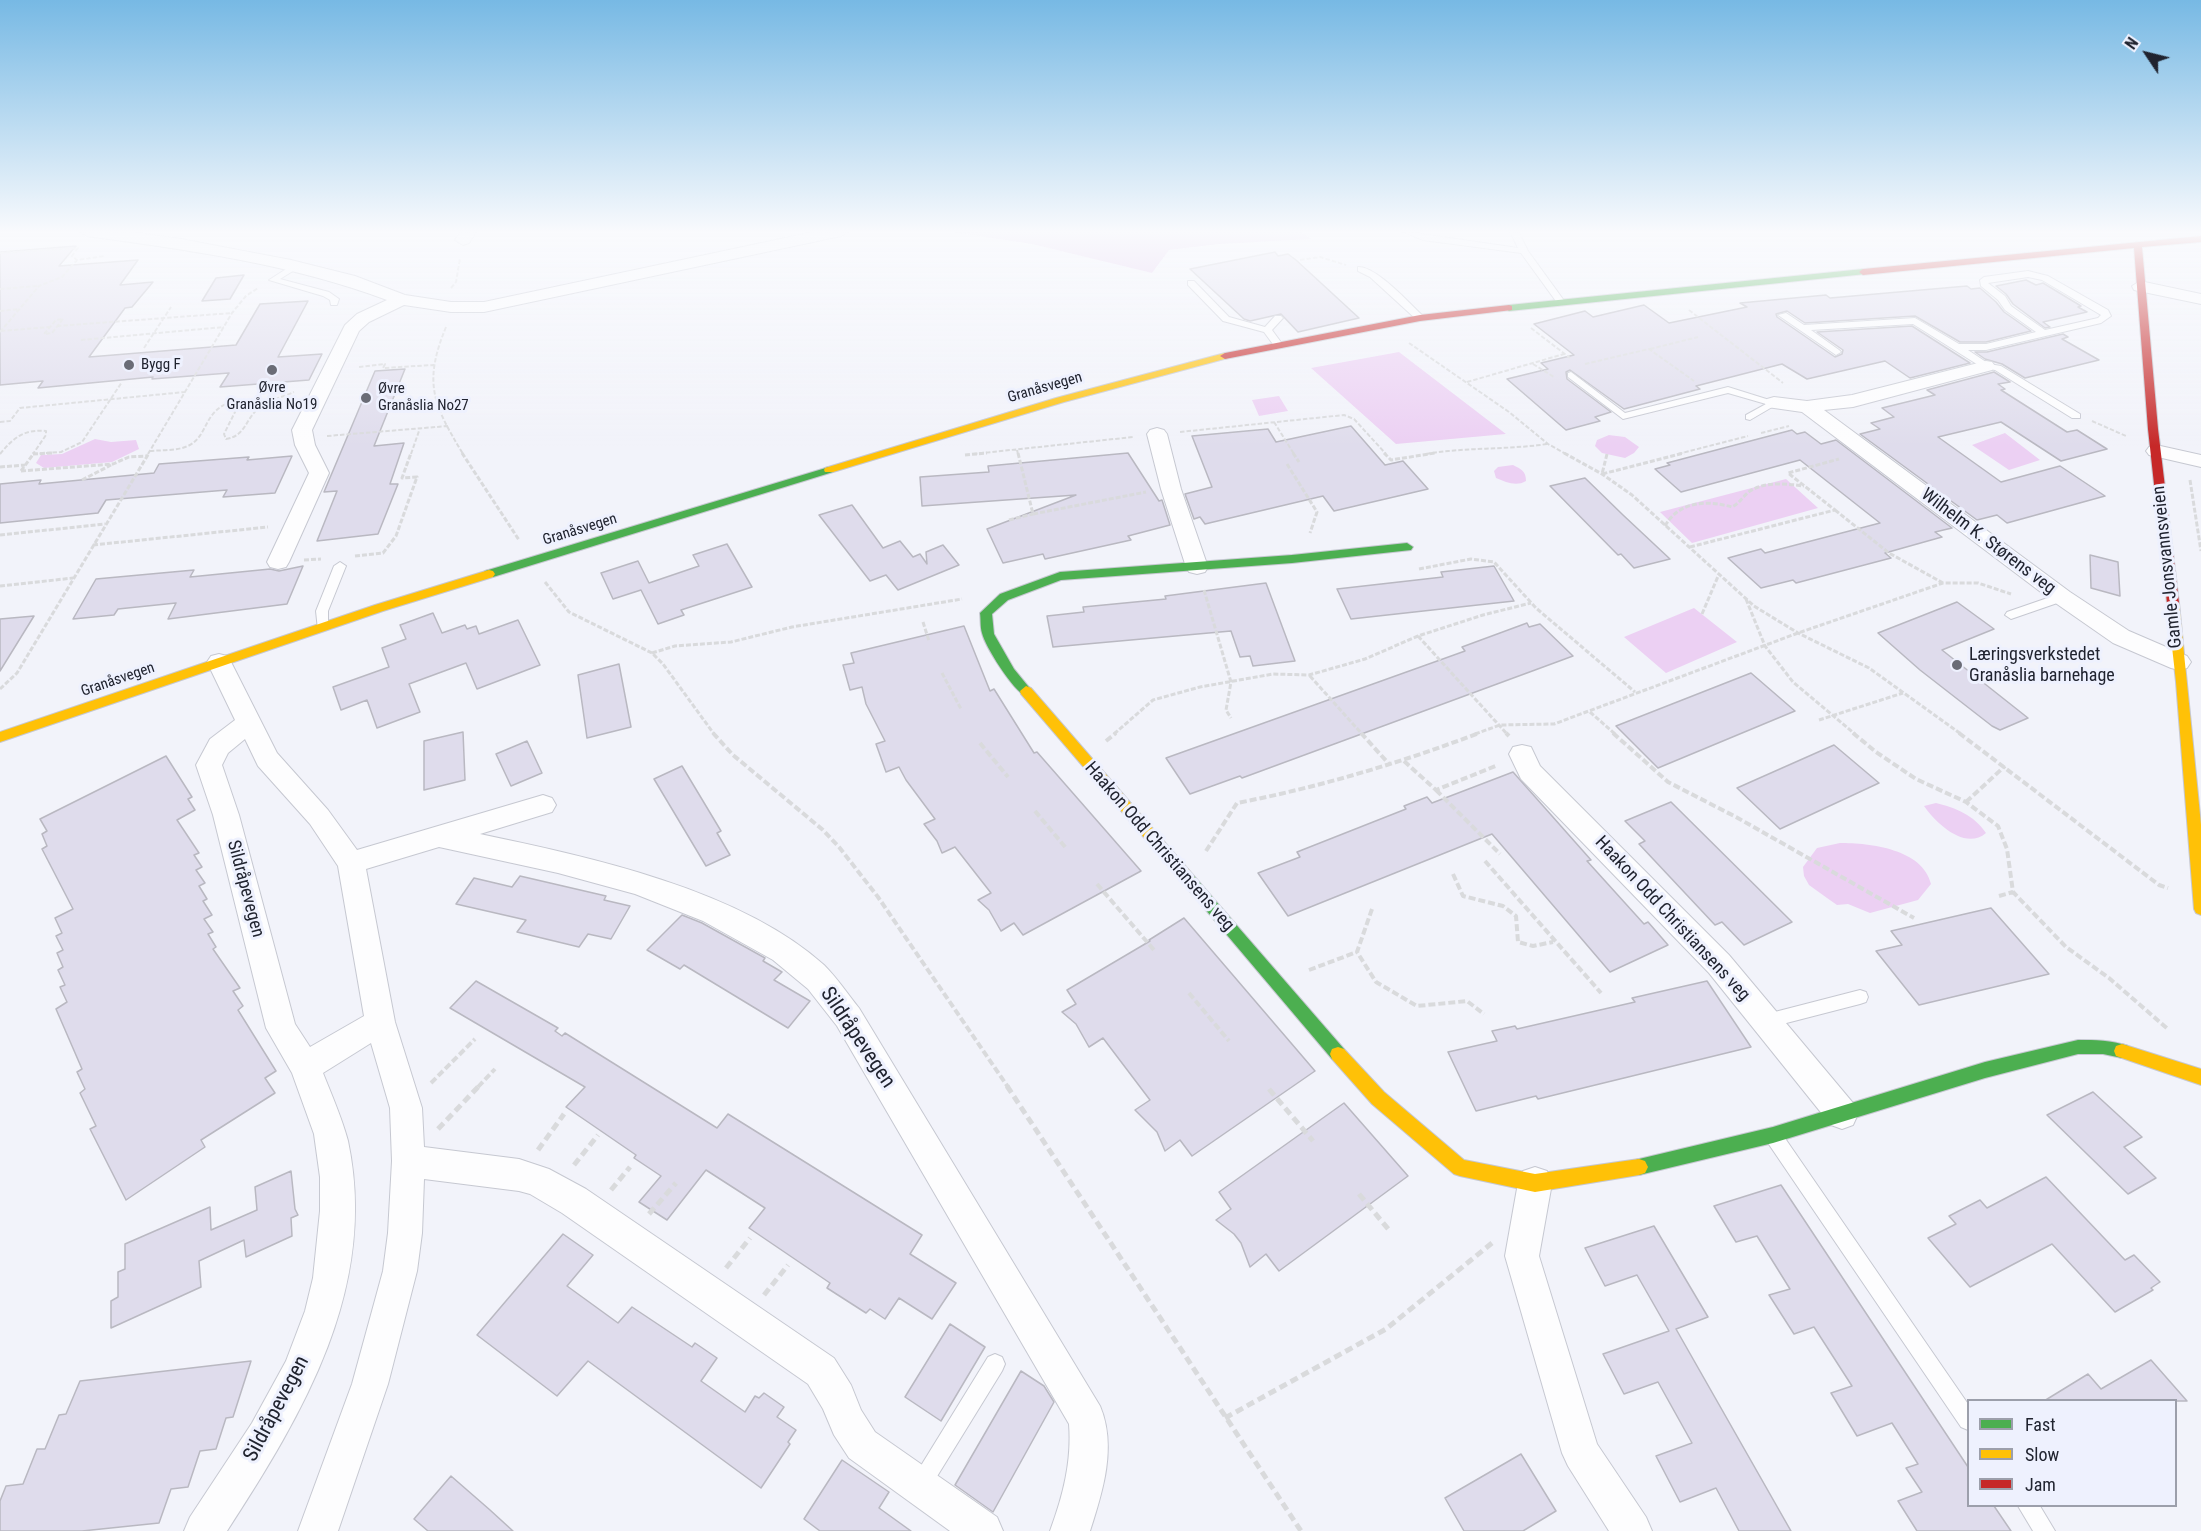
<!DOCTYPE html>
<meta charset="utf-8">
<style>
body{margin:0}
#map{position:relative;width:2201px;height:1531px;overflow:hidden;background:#f2f3fa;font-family:"Roboto Condensed",sans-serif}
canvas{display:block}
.legend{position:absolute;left:1967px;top:1399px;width:210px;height:108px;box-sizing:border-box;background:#eef1fe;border:2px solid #9c9fab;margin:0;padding:8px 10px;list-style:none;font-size:18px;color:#20232f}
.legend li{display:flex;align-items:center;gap:12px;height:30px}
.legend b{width:30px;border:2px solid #9c9fab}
.north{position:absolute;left:2117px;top:24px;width:60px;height:60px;-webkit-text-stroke:4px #eef1fe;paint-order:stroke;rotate:305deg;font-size:16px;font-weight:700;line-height:24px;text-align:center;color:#20232f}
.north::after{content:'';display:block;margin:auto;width:21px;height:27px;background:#20232f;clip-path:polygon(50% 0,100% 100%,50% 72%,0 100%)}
</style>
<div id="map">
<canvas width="2201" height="1531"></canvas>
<ul class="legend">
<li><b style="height:8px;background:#4caf50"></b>Fast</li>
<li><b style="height:8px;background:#ffc107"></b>Slow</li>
<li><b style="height:8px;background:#c62828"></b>Jam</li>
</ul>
<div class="north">N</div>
</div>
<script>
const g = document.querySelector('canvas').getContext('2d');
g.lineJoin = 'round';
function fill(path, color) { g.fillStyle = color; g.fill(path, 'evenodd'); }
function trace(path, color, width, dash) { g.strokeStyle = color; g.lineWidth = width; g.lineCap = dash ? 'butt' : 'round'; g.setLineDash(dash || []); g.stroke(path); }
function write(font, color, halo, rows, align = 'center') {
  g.font = font + ' "Roboto Condensed",sans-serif'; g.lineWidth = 6; g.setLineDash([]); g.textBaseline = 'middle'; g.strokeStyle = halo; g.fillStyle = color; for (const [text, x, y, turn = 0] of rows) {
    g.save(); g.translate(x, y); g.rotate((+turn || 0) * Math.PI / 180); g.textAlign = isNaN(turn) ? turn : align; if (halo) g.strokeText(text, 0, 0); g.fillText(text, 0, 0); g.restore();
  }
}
const green = new Path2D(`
 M1399,352L1506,434L1396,444L1311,368Z
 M1279,396L1288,411L1259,416L1252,400Z
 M2005,433L2040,460L2009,470L1972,445Z
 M1609,435L1625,437L1639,447L1634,453L1625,458L1602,453L1595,446L1597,440Z
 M95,439L111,442L136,440L139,449L112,462L44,468L36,463L41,455L62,454Z
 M1513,465C1521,469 1526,471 1526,481C1516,487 1506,482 1496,478L1494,471L1498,467Z
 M1786,479L1818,508L1692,543L1660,512Z
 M1694,608L1737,642L1666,673L1624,637Z
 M1936,803C1956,808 1974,815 1986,833C1965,851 1936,823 1924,806Z
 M1840,843C1870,843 1923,849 1931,884L1918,900L1870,913L1848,904L1837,905L1827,898L1809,885L1804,876L1803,867L1817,848Z`);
const forest = new Path2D(`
 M947,231H1299L1311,239L1219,244L1169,250L1152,273L1032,244Z`);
const building = new Path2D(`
 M76,246L59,266L138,260L120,285L153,282L132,307L125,308L89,357L236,345L260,304L308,301L278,357L322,354L309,380L220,387L229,373L152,379L153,377L38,388L43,381L0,385V252Z
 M1275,252L1278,256L1288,254L1296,260L1359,318L1298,332L1281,314L1250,321L1244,319L1190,269Z
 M244,275L230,299L202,301L216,278Z
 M2026,280L2036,285L2043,283L2081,306L2078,307L2087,312L2043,322L2050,327L2045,328L2013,304L2006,294L1996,286Z
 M1967,286L1971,289L1980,288L1996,302L2004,312L2031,331L1986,342H1960L1915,316L1805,323L1787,311L1776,314L1777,317L1835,357L1842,354L1843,350L1817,332L1912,326L1970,363L1910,378L1885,361L1807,379L1782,364L1696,386L1700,389L1624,409L1570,370L1566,372L1567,379L1611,412L1595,417L1600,421L1566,430L1507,379L1548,369L1541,363L1574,355L1534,324L1585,311L1593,317L1644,305L1669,323L1747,307L1740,303L1826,295L1830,298Z
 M2063,334L2068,337L2062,339L2099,360L2025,378L2002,364L1985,359L1975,352H1987Z
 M405,369L374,446L404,443L390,484H398L378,534L317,541L337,491L324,492L375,371Z
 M1994,372L2010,382L1998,384L2005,389L2001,390L2067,432L2077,430L2107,449L2061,461L2001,422L1938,437L2001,482L2060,466L2105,496L2007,523L1997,515L1977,520L1860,434L1880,429L1871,423L1894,417L1882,408L1935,395L1927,390Z
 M1351,426L1385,465L1403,461L1428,489L1334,511L1323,496L1205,524L1200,517L1194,519L1185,494L1212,487L1192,436L1268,429L1276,442Z
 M1792,430L1797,434L1805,432L1821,444L1836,440L1952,528L1935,532L1942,537L1885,553L1891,558L1796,583L1793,580L1761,588L1728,558L1761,549L1765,553L1880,523L1800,460L1681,492L1655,469L1670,465L1667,463Z
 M1128,453L1159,501L1162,500L1170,525L1128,536L1131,540L1045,559L1043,554L1003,563L987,529L1076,495L922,506L920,477L989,472L988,466Z
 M292,456L275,493L223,497L227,490L106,500L98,513L0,523V484L41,480L39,484L154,473L159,464L249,457L247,460Z
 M1585,478L1623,515L1670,559L1634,568L1621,554L1618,555L1550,486Z
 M852,505L883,548L900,541L913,557L920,554L927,564L926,552L943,545L959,565L898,590L886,575L870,581L819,515Z
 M727,544L752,587L681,610L684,615L658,624L641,590L613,599L601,573L638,561L649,583L699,566L693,555Z
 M2090,555L2118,562L2120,596L2091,588Z
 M303,566L287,604L168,619L176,603L118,609L114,615L73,619L96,579L194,570L190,577L270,569L279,571Z
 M1494,566L1514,601L1351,619L1337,589L1443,577L1441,572Z
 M1266,583L1295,661L1253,666L1250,656L1240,657L1231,631L1053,647L1047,616L1084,612L1083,607L1166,599L1165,596Z
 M1957,602L1994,629L1942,650L2028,718L2000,730L1992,726L1920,670L1878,633Z
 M433,613L442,633L465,625L467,629L476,626L479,634L518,620L540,665L477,689L466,663L409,684L420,712L377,728L367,700L341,710L333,687L389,667L382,648L406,639L400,625Z
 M34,616L0,671V619Z
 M1527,623L1529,627L1540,624L1573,656L1242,778L1240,776L1190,794L1166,758L1440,660L1465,651L1462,647Z
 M964,626L990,691L994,689L1034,753L1037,752L1141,871L1023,935L1014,923L1001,931L989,910L978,900L991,893L955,847L942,853L937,841L924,824L935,819L906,780L899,767L886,772L876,744L885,741L866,704L862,687L850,690L843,665L854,663L851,653Z
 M619,664L631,727L587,738L578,675Z
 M1751,673L1795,711L1658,768L1616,726Z
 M463,732L465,780L424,790V741Z
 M527,741L542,773L511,786L496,754Z
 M1834,745L1879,783L1780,829L1737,788Z
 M166,756L192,797L188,799L195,810L177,820L199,853L194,855L202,867L196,870L205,883L199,886L207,899L203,901L212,915L204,919L213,932L208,934L216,947L213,949L240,988L233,991L243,1006L238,1010L276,1071L265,1078L275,1093L201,1140L205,1147L126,1200L90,1129L96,1126L80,1093L85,1089L77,1072L82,1069L56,1009L67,1002L60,987L65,985L58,970L63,967L57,953L63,950L56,936L62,933L55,918L73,909L42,849L47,846L42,834L47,831L40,819Z
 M682,766L721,831L717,833L730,855L706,866L654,779Z
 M1513,772L1591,860L1587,861L1644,924L1648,922L1668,945L1610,972L1492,834L1288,916L1258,873L1300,857L1297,852L1406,809L1404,806L1427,797L1432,803Z
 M1671,802L1792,922L1744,945L1722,922L1715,925L1639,844L1645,841L1625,821Z
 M520,876L606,896L604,900L630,906L611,939L588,934L579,947L517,932L526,920L456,904L474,878L512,887Z
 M1991,908L2049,974L1919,1005L1876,951L1902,945L1891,931Z
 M682,915L702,923L765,958L763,961L782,972L774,980L810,1001L788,1028L684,965L680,969L647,950Z
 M1184,918L1315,1071L1192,1156L1180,1140L1165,1151L1157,1132L1135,1110L1150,1100L1103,1038L1089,1047L1076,1024L1062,1012L1076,1004L1067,990L1150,941L1149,940Z
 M476,981L558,1028L555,1031L562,1036L565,1033L717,1128L728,1114L922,1235L910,1254L956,1283L932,1319L899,1298L885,1319L870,1309L866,1313L827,1288L830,1283L749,1228L765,1208L706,1170L667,1220L639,1202L661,1176L634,1158L636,1155L566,1107L585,1087L450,1008Z
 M1707,981L1751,1047L1538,1099L1536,1096L1476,1111L1448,1052L1497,1041L1492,1031L1515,1026L1517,1029L1635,1002L1632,998Z
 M2093,1092L2142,1137L2124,1147L2156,1178L2128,1194L2047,1115Z
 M1344,1103L1408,1176L1279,1271L1266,1254L1250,1267L1241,1243L1234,1234L1216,1220L1231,1209L1219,1192Z
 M291,1171L295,1209L298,1215L291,1218L292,1236L246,1257L244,1240L199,1261L201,1287L111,1328V1301L118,1297V1272L125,1269V1244L210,1207L211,1230L257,1210L255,1187Z
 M2046,1177L2125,1260L2134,1255L2160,1282L2151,1288L2153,1290L2115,1312L2052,1244L1970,1287L1928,1238L1956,1224L1949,1216L1980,1200L1987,1208Z
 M1781,1185L1968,1467V1506H1994L2011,1531H1917L1898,1501L1922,1492L1906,1468L1918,1464L1892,1423L1857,1436L1831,1393L1852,1386L1814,1327L1794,1334L1769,1295L1790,1289L1757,1236L1736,1242L1714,1206Z
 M1654,1226L1708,1317L1676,1329L1791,1531H1739L1716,1488L1680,1502L1656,1456L1692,1443L1658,1382L1624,1394L1603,1354L1669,1331L1637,1275L1605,1286L1585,1248Z
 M563,1234L593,1255L567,1286L618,1323L632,1307L692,1347L695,1343L717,1358L701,1381L745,1412L755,1396L759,1398L764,1393L784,1407L777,1417L796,1430L788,1442L790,1444L761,1488L588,1361L557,1396L477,1335Z
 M950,1324L985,1347L941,1421L905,1397Z
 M2151,1360L2187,1401H2044L2088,1374L2101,1389Z
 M251,1361L233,1417L226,1418L216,1449L200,1451L188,1487L171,1489L159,1523L82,1531H0V1501L6,1486L23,1484L37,1449H45L59,1415L66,1414L80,1381Z
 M1021,1371L1044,1386L1054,1402L993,1512L955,1485Z
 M1521,1454L1556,1511L1523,1531H1464L1445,1498Z
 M842,1460L889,1492L879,1508L911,1531H820L804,1519Z
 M451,1476L490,1510L513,1531H428L414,1519Z`);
const pathFar3 = new Path2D(`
 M0,253L78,248L72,256L77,260
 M1300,260L1320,257L1346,265
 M451,288L456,282L460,258
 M0,289L38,286
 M1689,310L1783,383
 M0,311L19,309
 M63,319L52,333L44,334L56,320Z
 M57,326L232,313
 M446,327C423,383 433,404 463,454
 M1531,328L1570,358
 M1,331L49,327
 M0,332L39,286L62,277L77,260L105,256
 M81,340L224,327
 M1409,343L1509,412L1548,444L1566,454
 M144,348L171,307
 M1650,349L1698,337
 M1533,364L1554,377
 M1585,364L1649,349L1694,381
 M359,367L385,364L383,368L434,365
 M1467,382L1564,354
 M2092,421L2126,436
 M0,422L10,421L20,408L185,392
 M1274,422L1294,454
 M1180,432L1344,415L1354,419L1386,454
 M1761,433L1789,426
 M327,436L448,426
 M1017,450L1018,454
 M150,451C162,450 176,451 188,446C210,435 202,410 234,401L239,404L224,434L226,439C246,436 245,419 259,408C269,400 283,397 294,392
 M0,454C13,438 24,429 46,431V435L33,454
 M33,454L61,452L82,442L122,382
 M148,454L232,313L246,296L258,288
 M411,454L420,428
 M973,454L1133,437
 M1426,454C1466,447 1507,450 1547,444
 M1678,454L1748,436`);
const pathFar2 = new Path2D(`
 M462,453L519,540
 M1018,453L1033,514L1146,492
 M1293,453L1299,462
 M1384,453L1391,460L1435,453
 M1564,453L1602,474L1632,495L1754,606L1798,633L1869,668L1961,734
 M33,454L52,453
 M1607,454L1602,474L1684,453
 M965,455L987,453
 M1287,464L1317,512L1310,533
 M0,467L25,465
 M21,471L34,453
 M21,471L113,464L129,457L146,456
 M82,480L111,465
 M2190,480L2201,551
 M1835,510L1889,553L1943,583
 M1009,520L1033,514
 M1665,526C1679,501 1707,500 1732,507C1740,503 1743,496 1750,491C1766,481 1787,484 1804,486
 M0,535L105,524
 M93,545L268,527
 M1690,547L1835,510L1788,473L1839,459
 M355,556L383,553L396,536L417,477L402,478L411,453
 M304,560L321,559
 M1419,569L1471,559L1494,562L1536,608L1635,692
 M545,582L569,612L652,653L663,664L714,734
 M0,586L73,578
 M1204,590L1231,682L1226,710L1231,718
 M1746,599L1765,646L1793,682L1855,734
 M1702,614L1719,574
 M923,622L929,641
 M1418,636L1507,734
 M652,653L675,646L731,642L792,627L962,599
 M942,673L961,709
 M1310,676L1362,734
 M0,689L17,673L149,453
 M1590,712L1615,734
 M1819,720L1903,693
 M1114,734L1153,700L1200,687L1273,674L1309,675L1365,659L1418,636L1483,615L1531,603
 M1475,734L1500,725L1554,724L1798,633L1943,583H1978L2011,594`);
const pathFar1 = new Path2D(`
 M713,733L733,755L823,830L839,847L878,897L1008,1087
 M1361,733L1389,764
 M1506,733L1509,736
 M1613,733L1668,782L1736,817L1914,918
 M1853,733L1876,752L1916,779L1966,802L1998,826L2007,849L2013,892L2066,947L2109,978L2169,1030
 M1959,733L2159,885L2168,888
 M1106,741L1116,733
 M980,743L1008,777
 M1404,761L1436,790L1498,765
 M1436,790L1500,854
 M1966,802L2005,766
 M1035,811L1066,848
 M1206,851L1237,803C1320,787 1400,763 1479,733
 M1485,861L1601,993
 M1453,874L1463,896L1503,906L1516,916L1518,942L1533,946L1553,942
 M1097,884L1154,950
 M1999,896L2013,892
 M1372,909L1357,952L1376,982L1417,1006L1467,1001L1484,1014
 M1309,970L1357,952
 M1189,993L1229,1041
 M431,1083L475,1039
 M478,1087L495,1069`);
const path = new Path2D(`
 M1007,1086L1301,1531
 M1269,1089L1313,1141
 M438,1129L479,1086
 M538,1150L564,1114
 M574,1165L598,1135
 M611,1190L630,1167
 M1359,1194L1389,1230
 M649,1214L676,1183
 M726,1268L750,1238
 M764,1295L788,1265
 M1225,1418L1386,1329L1492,1243`);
const lane = new Path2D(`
 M1401,231L1518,248L1510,231H1518L1528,251L1565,302L1558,304L1521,253L1423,240Z
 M294,264L301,266L280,279L329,292L339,299L337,305H331L330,300L323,296L269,280Z
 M1358,267C1376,266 1409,303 1423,316V320H1417L1370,277L1358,271Z
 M2028,271L2048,276L2108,310L2111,316L2101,323L1986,350H1968L1989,364L2001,366L2080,414V418H2072L1995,370L1983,368L1913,324L1811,330L1839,350L1841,352L1836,355L1778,315L1786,313L1804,325L1915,318L1959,344H1986L2036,332L2005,310L1998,300L1981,286L1980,280L1984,277ZM2028,277L2042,280L2101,315L2098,318L2045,330L2011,306L2005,296L1988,283Z
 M1188,281H1194L1229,317L1265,327L1275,316H1281L1283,318L1272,330L1283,345L1275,347L1264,332L1223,321L1188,285Z
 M1571,372L1625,413L1728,387L1779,403L1750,420L1746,419V415L1766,404L1728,393L1623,419L1568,377V373Z
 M340,562L346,566L328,611V627L322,631L318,630L316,611L334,566Z
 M2062,593L2066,594L2068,597L2066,600L2011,619L2005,615L2007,612Z
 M1860,990L1866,992L1868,997L1866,1002L1860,1004L1767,1028L1761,1026L1759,1021L1761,1016L1767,1014Z
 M1774,1129L1780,1131L1968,1404V1430L1961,1427L1768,1143L1765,1137L1768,1131Z
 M995,1354L1002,1357L1005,1364L1002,1371L928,1491L921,1494L914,1491L911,1484L914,1477L988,1357Z
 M2018,1506H2040L2055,1531H2033Z`);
const street = new Path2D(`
 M79,231H123L181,239L291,260L355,276L405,295L451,302H484L818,231H849L841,236L484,312H451L404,305L369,322L359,331L312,430L315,445L329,473L289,562L286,567L278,569L270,567L267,562L309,473L295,445L292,430L345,325L357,314L387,300C291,264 189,250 87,236Z
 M461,231H477L469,243L463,245L455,240Z
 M2140,281L2201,294V304L2134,290L2132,286Z
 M1986,361L1992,362L1995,366L1992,370L1853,407L1824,410L2070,592L2129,631L2187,656L2191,662L2187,668L2179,670L2171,668L2113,643L2054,602L1802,412L1767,407L1765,403L1767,399L1774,397L1807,401L1852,395Z
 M1157,428L1164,430L1167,434L1181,489L1208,567L1205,572L1197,574L1189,572L1186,567L1161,489L1147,434L1150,430Z
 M2156,445L2201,455V467L2149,455L2146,451L2149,447Z
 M219,654L227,656L231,662L277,753L328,810L357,850L543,795L552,798L556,805L552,812L480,834C589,857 740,889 824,965C837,978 847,993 859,1008L1100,1406C1117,1446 1103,1491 1090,1531H1050C1063,1496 1072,1461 1069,1424L837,1026L808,989L773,960L703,921L635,894L558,873L439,847L366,869L395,1022L422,1108L424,1147L519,1159L549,1169L586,1189L834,1358L851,1385L861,1410L875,1432L997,1517L1003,1531H950L849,1458L834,1435L823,1409L808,1384L562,1213L530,1194L519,1191L424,1179L422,1233L417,1271L388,1384L338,1531H298L352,1384L383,1271L388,1233L392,1161L390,1108L371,1043L323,1073C332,1096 342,1118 348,1141C379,1287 303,1414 227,1531H184L190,1517L252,1423L286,1361L305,1311L313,1278L320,1211V1177L314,1134L292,1073L266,1028L213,815L196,765L210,739L235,720L207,662L211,656ZM245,739L258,766L310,824L338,866L364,1016L310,1047L295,1024L239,815L222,765L228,753Z
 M1522,745L1531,747L1540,766L1729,955L1853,1103L1858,1114L1853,1125L1842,1129L1831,1125L1709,973L1521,779L1509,754L1513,747Z
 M1535,1167L1547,1171L1552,1183L1539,1256L1597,1444L1646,1517L1652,1531H1609L1568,1466L1562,1453L1505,1256L1518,1183L1523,1171Z`);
const fast = new Path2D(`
 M1863,269L1867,272L1866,274L1509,311L1504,308L1509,305Z
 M829,467L833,468V472L493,577H485L483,574L485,571Z
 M1407,543L1413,547L1411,550L1292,563L1061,580L1008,600L992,614L994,634L1014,669L1032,691L1026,696C1013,691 985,646 982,633C980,626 981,619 980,613L1000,594L1060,572L1292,555Z
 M1188,873L1193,875L1344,1049L1346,1054L1344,1059L1338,1061L1332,1059L1183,883L1181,879L1183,875Z
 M2078,1040C2095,1040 2111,1040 2128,1046L2130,1051L2128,1056L2122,1058L2103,1054H2078L1985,1078L1773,1143L1639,1175L1633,1173L1630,1167L1633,1161L1639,1159L1773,1127L1985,1062Z`);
const slow = new Path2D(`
 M1225,353L1230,356L1228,358L1064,402L833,472H825L824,470L825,468L1056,398Z
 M489,570L493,571L495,574L493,577L383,611L0,742V732L375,605Z
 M2173,599L2179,603L2201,825V915L2196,913L2194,909L2176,682L2167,603Z
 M1026,686L1031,688L1193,875L1195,879L1193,883L1188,885L1183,883L1021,694L1020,691Z
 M2122,1044L2201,1069V1085L2116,1056L2114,1051L2116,1046Z
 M1338,1047L1344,1049L1384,1092L1464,1160L1535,1174L1639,1159L1645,1161L1648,1167L1645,1173L1639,1175L1535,1192L1460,1176L1454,1174L1372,1104L1332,1059L1330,1054L1332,1049Z`);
const jam = new Path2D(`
 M2201,236V242L2142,247L2158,429L2179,603L2173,607L2167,603L2148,429L2134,248L1863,275L1859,272L1863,269Z
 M1509,305L1512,306V310L1420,321L1225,359L1220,356L1225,353L1420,315Z`);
const markers = [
 [129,365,6,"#6a6c76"],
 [272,370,6,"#6a6c76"],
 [366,398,6,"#6a6c76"],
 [1957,665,6,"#6a6c76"]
];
const farPoinames = [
 ["Bygg F",141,365],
 ["Øvre",272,388,"center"],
 ["Granåslia No19",272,405,"center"],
 ["Øvre",378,389],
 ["Granåslia No27",378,406]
];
const farStreetnames = [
 ["Granåsvegen",1045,388,-16],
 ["Granåsvegen",580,530,-17],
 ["Granåsvegen",118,680,-19]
];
const streetNames = [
 ["Wilhelm K. Størens veg",1988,542,37],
 ["Gamle Jonsvannsveien",2168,567,-96],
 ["Haakon Odd Christiansens veg",1159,847,49],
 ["Sildråpevegen",245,889,75],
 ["Haakon Odd Christiansens veg",1672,919,47]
];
const poiNames = [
 ["Læringsverkstedet",1969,655],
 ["Granåslia barnehage",1969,676]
];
const nearStreetnames = [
 ["Sildråpevegen",857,1038,56],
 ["Sildråpevegen",277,1409,-62]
];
fill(green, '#ecd0f3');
fill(forest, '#e2c1ea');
fill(building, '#dfdcec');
trace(building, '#b9b8c1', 1.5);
trace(lane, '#c6c8d1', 2);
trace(street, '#c6c8d1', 2);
trace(fast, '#c6c8d1', 2);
trace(slow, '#c6c8d1', 2);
trace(jam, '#c6c8d1', 2);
trace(pathFar3, '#d9dadc', 2, [4.5, 2]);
trace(pathFar2, '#d9dadc', 3, [5, 2]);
trace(pathFar1, '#d9dadc', 4, [7, 3]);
trace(path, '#d9dadc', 5, [8, 4.5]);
fill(lane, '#fdfdfe');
fill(street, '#fdfdfe');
fill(fast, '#4caf50');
fill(slow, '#ffc107');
fill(jam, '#c62828');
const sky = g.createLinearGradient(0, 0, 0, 446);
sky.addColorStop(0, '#77b9e4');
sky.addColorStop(0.52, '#f9fafd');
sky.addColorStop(1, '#f9fafd00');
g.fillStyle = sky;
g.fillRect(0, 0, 2201, 446);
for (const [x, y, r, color] of markers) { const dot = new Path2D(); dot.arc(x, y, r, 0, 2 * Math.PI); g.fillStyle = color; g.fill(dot); trace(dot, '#eef1fe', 2); }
write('15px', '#20232f', '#eef1fe', farPoinames, 'left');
write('15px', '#20232f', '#eef1fe', farStreetnames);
write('18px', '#20232f', '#eef1fe', streetNames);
write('18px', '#20232f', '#eef1fe', poiNames, 'left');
write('21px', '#20232f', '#eef1fe', nearStreetnames);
</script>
